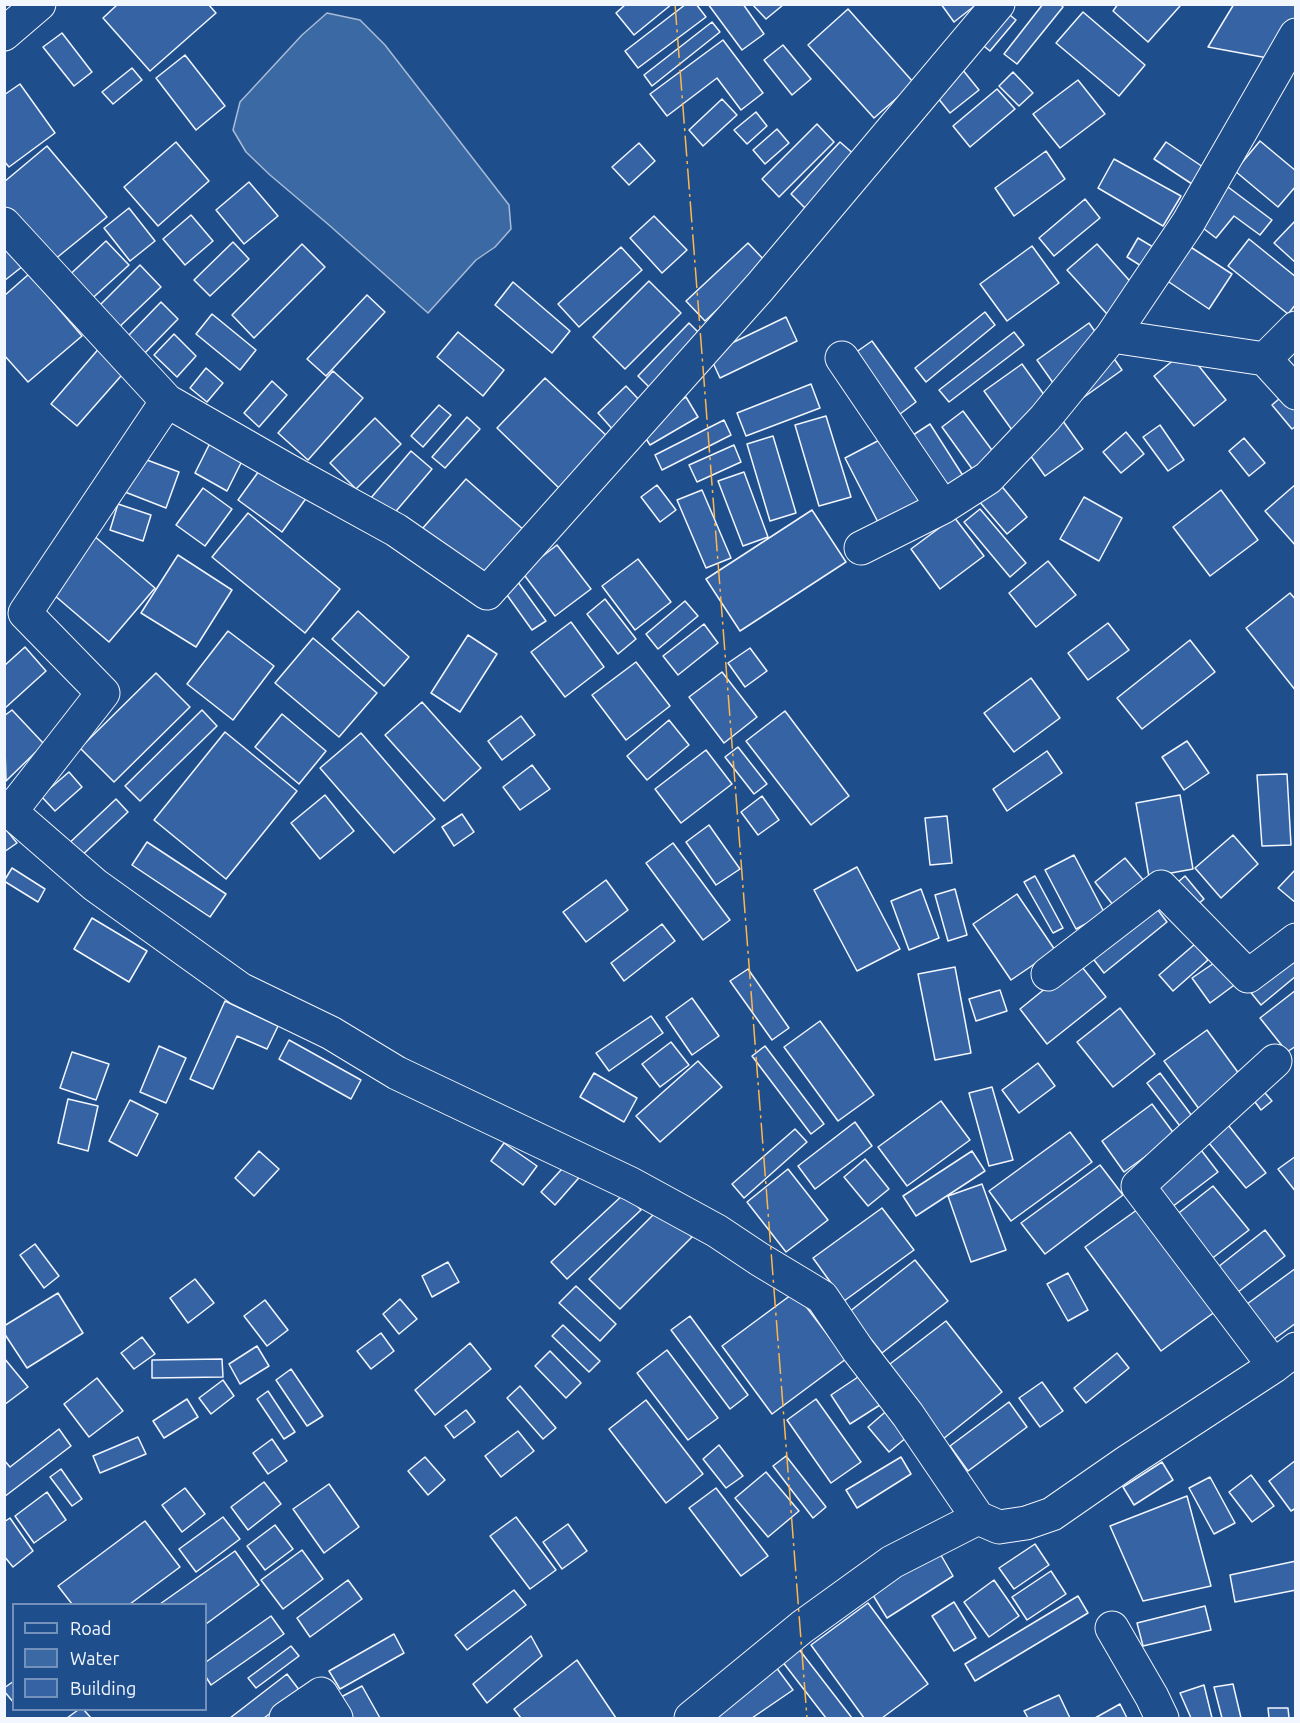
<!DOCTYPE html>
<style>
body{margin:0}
#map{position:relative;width:1300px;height:1723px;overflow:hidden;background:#1f4e8c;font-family:Ubuntu,sans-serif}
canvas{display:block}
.frame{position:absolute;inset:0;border:6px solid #f2f6ff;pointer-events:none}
.legend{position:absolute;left:12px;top:1603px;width:195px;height:108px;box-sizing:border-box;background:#1f4e8c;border:2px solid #7391ba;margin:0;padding:8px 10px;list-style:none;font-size:18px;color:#f2f6ff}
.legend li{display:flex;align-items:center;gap:12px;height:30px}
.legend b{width:30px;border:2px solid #7391ba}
</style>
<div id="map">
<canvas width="1300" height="1723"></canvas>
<div class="frame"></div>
<ul class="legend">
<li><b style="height:8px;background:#1f4e8c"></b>Road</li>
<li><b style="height:16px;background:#3b69a3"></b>Water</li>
<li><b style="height:16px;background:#3563a3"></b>Building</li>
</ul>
</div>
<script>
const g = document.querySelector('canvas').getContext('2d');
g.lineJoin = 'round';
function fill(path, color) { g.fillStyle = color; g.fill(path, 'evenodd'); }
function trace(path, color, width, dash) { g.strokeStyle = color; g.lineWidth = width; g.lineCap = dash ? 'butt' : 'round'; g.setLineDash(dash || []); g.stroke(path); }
const water = new Path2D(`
 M327,13L360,20L385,45L509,205L511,229L495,247L476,260L428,313L329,225L270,175L246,152L233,130L240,102L302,35Z`);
const building = new Path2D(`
 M118,4H208L216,13L150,71L103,18Z
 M626,4H672L634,35L616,13Z
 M686,4H696L706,17L638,68L625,51Z
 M708,4H743L764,34L742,50Z
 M752,4H783V5L766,19Z
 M941,4H977L954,22Z
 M1043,4H1060L1063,7L1017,64L1004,54Z
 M1118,4H1178L1180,6L1148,42L1113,11Z
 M1234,4H1296V44L1284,61L1208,47Z
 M1000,7L1016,20L990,51L975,39Z
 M848,9L914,83L874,118L808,45Z
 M1083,12L1145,65L1119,96L1056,43Z
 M712,22L720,32L652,86L644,75Z
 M62,33L92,72L74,86L43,47Z
 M723,40L763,93L741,110L717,78L667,116L650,94Z
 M783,45L811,79L792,95L764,60Z
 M185,55L225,106L196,130L156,78Z
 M132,68L142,80L113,104L102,92Z
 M962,69L979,90L950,113L933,92Z
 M1013,72L1033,93L1019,106L999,86Z
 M1078,80L1105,114L1060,148L1033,114Z
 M20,84L55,133L9,167L4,161V95Z
 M997,89L1015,109L970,147L953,126Z
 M722,99L737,115L703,146L689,130Z
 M756,112L767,126L747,144L734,130Z
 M817,124L834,142L779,197L762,179Z
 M777,129L789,143L765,164L753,150Z
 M1260,141L1296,171V186L1278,207L1235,171Z
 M176,142L209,181L158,226L124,187Z
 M840,142L856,156L806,209L791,194Z
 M1166,142L1203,167L1192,184L1154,159Z
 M639,143L655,161L629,185L612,167Z
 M47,146L107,217L49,264L4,211V182Z
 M1046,151L1065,179L1014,216L995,188Z
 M1114,159L1181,196L1163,226L1098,188Z
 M249,182L278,216L244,244L216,210Z
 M1224,184L1272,220L1260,235L1234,216L1216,238L1195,222Z
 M1085,199L1100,218L1054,256L1039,238Z
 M129,208L155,241L130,261L104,228Z
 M191,215L213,241L185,265L163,239Z
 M654,216L687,250L662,273L630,238Z
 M1296,220V263L1274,243Z
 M1138,238L1158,250L1146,269L1127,257Z
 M1249,239L1296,277V304L1288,314L1228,266Z
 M106,241L129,265L86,304L64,280Z
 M4,242L23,266L4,281Z
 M233,242L249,259L210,296L194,280Z
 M748,243L767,263L705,321L686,301Z
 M302,244L325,267L254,338L232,315Z
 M1097,244L1136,288L1107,314L1067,270Z
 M1032,246L1059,283L1007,321L980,284Z
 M1189,246L1232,274L1209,309L1166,280Z
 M621,247L642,270L579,327L558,304Z
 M140,265L161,287L113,333L93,312Z
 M29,274L82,336L28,382L4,355V296Z
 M649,281L681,313L625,369L593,337Z
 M513,282L570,331L552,353L495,305Z
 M367,295L385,312L326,376L307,359Z
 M161,302L178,319L143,355L126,338Z
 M985,312L995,325L926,382L915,368Z
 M212,314L256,350L240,370L196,334Z
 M786,317L797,341L720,378L709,354Z
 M689,323L705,339L654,392L638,376Z
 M1089,323L1122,370L1070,407L1037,360Z
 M458,332L504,370L483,396L437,357Z
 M1014,332L1024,345L949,402L939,390Z
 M174,334L196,356L177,377L154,355Z
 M872,341L916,402L896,417L852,355Z
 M102,345L128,368L77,426L51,404Z
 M1186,350L1226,400L1194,426L1154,376Z
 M1022,364L1083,449L1045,476L984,391Z
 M206,368L223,383L207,402L190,388Z
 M333,371L363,398L308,460L278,433Z
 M545,378L609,438L560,489L497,428Z
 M272,381L287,395L259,427L244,413Z
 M811,384L820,408L746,436L737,413Z
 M626,386L643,404L615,432L598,413Z
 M1287,392L1296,402V426L1292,429L1272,405Z
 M686,397L698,417L650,445L638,426Z
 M439,405L451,415L423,447L411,436Z
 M963,411L1000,461L978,477L942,427Z
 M826,416L851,497L819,506L795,425Z
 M467,417L480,429L445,468L432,457Z
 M375,418L401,444L356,489L330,463Z
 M724,420L731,435L662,470L655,455Z
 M930,424L967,482L948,494L910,437Z
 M1160,425L1184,460L1168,471L1143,437Z
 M1126,432L1144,454L1121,473L1103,452Z
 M891,434L927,505L881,528L845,458Z
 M773,436L796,513L770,521L747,444Z
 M213,437L245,455L227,491L195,473Z
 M1244,438L1265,463L1249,476L1229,451Z
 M734,445L741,462L697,482L689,465Z
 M411,451L432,469L391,517L370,499Z
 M139,457L179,472L166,508L125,492Z
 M264,464L307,497L282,532L238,500Z
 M744,472L768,537L743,546L718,481Z
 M466,479L525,531L481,580L422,529Z
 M999,483L1027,517L1007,534L978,500Z
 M1296,484V546L1265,511Z
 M657,485L676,510L660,522L641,497Z
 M203,488L232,509L205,546L176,525Z
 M702,490L731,558L706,568L677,500Z
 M1221,490L1258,540L1210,576L1173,527Z
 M1084,497L1122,518L1099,561L1060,539Z
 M118,504L151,515L143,541L110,530Z
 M980,509L1026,563L1010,577L964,522Z
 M812,510L846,562L740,631L706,579Z
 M248,513L340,589L305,633L212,557Z
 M954,517L984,556L940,589L911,549Z
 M93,535L155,588L109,642L47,589Z
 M557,545L591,589L555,616L522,572Z
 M178,555L232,590L196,647L141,613Z
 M638,559L671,602L635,630L602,586Z
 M1048,561L1076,595L1036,627L1009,593Z
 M515,578L546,621L532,630L502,588Z
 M1290,593L1296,600V691L1246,628Z
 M605,599L636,639L618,654L587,614Z
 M685,601L698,616L658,649L646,634Z
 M358,611L409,657L384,686L332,639Z
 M571,622L604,667L565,697L531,652Z
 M1108,623L1129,650L1088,680L1068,653Z
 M704,624L718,643L678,675L663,656Z
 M228,631L274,666L233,720L187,684Z
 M468,635L497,654L460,712L431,693Z
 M313,638L377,693L339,737L275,683Z
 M1190,640L1215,672L1142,729L1117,698Z
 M25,647L46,671L4,709V666Z
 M750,648L767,671L745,687L728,663Z
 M636,662L670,706L626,740L592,695Z
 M722,672L757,717L724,743L689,697Z
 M156,673L190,707L114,782L80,748Z
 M1031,678L1060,718L1014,752L984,713Z
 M422,702L481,768L444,801L385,735Z
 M12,710L44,744L6,781L4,716Z
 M202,710L217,726L140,801L125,786Z
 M785,711L849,796L811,825L746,741Z
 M282,714L326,751L299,784L255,747Z
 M521,716L535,735L502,760L488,741Z
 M669,720L689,745L647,780L627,756Z
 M225,732L297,791L226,879L154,820Z
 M361,733L435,819L394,853L320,768Z
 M1187,741L1209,773L1184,790L1162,757Z
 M738,747L767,784L754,794L725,757Z
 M706,750L732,784L681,823L655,789Z
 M1047,751L1062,773L1007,811L993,789Z
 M532,765L550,789L520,810L503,787Z
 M69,772L82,787L55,811L41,796Z
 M1287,774L1291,845L1262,846L1257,775Z
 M325,795L354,831L320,859L291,823Z
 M1180,795L1193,869L1149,877L1136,803Z
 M762,796L779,820L758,835L741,812Z
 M116,799L128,812L76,861L64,848Z
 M462,814L474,832L454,846L442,827Z
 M947,816L952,863L930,865L925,818Z
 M709,825L740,869L716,885L686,842Z
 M4,827L17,843L4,852Z
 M1233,835L1258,864L1221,898L1195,868Z
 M147,842L226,894L210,917L132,865Z
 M673,843L730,920L703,940L646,863Z
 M1074,855L1105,914L1076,929L1045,870Z
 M1125,858L1144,881L1113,905L1095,882Z
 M857,867L900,949L857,971L814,890Z
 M12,868L45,889L38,902L4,881Z
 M1296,869V903L1278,888Z
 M1035,876L1063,928L1053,933L1024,882Z
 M1185,876L1204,899L1190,911L1171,888Z
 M606,880L628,910L586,942L563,912Z
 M921,889L939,938L909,950L891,901Z
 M955,889L967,935L948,941L935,895Z
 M1017,894L1055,950L1011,980L973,924Z
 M1151,901L1167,922L1104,973L1088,952Z
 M92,918L147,951L129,982L74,949Z
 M662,924L675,941L624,981L611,963Z
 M1195,944L1208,960L1173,991L1159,975Z
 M1220,959L1237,983L1210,1003L1192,978Z
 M1296,961V976L1261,1005L1248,989Z
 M1078,962L1106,997L1047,1044L1020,1009Z
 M955,967L971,1053L935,1060L918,974Z
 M748,969L789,1028L772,1040L730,981Z
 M1000,990L1007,1011L976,1021L969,999Z
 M1296,990V1046L1287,1052L1260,1018Z
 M692,998L719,1036L692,1055L666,1017Z
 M225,1001L278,1026L267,1049L237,1036L213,1089L190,1079Z
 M1120,1008L1155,1054L1113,1087L1077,1042Z
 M651,1016L663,1033L609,1071L596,1053Z
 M820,1021L874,1095L838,1121L784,1047Z
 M1207,1030L1245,1082L1202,1113L1164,1061Z
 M289,1040L361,1080L351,1099L279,1059Z
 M671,1042L689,1065L660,1087L642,1064Z
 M159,1046L186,1058L166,1103L140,1092Z
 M765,1046L824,1124L811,1134L752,1056Z
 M72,1052L109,1064L96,1100L60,1088Z
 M698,1061L722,1087L660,1142L636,1116Z
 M1038,1063L1055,1086L1019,1113L1002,1090Z
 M594,1073L637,1098L624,1122L580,1097Z
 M1160,1073L1195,1120L1183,1130L1147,1083Z
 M1259,1086L1272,1101L1261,1110L1249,1094Z
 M992,1087L1013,1160L989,1166L969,1093Z
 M68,1099L98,1106L88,1151L58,1143Z
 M130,1100L158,1114L137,1156L109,1141Z
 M941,1101L970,1140L907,1186L878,1147Z
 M1152,1104L1175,1135L1124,1172L1102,1141Z
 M1225,1121L1266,1173L1246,1188L1204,1137Z
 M855,1122L872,1146L815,1189L798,1166Z
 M795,1129L807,1142L744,1198L732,1184Z
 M1070,1132L1092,1162L1011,1221L989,1191Z
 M504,1143L537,1166L523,1185L491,1161Z
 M1201,1150L1218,1172L1168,1210L1151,1187Z
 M259,1151L279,1169L254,1196L235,1178Z
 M972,1151L985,1171L916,1216L903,1196Z
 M1296,1156V1192L1278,1169Z
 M865,1159L889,1189L868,1206L844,1177Z
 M570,1160L584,1172L555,1205L541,1192Z
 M1100,1165L1123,1195L1045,1254L1021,1223Z
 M788,1169L828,1220L786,1252L747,1202Z
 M982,1184L1006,1250L971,1262L948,1196Z
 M1213,1186L1249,1230L1210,1260L1175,1216Z
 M625,1193L641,1210L567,1279L551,1262Z
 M1148,1202L1223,1306L1161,1351L1085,1247Z
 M662,1206L692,1237L620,1309L589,1279Z
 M882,1208L914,1250L844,1301L813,1258Z
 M1265,1230L1285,1256L1238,1292L1218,1267Z
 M35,1244L59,1276L44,1288L20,1255Z
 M915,1260L948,1301L882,1353L849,1312Z
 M448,1262L459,1282L432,1297L422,1276Z
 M1296,1268V1323L1270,1342L1243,1307Z
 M1068,1273L1088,1310L1068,1321L1047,1284Z
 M195,1279L214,1303L188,1323L170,1298Z
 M576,1286L616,1324L600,1341L559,1303Z
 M795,1292L846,1359L772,1414L722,1346Z
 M58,1293L83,1333L27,1368L4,1333V1326Z
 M400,1299L417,1319L399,1334L383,1314Z
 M265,1300L288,1330L267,1346L244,1316Z
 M690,1316L748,1395L730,1409L671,1330Z
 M946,1321L1002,1392L943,1439L886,1367Z
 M563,1325L600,1361L589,1372L552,1336Z
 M381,1333L394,1351L371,1369L357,1351Z
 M142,1337L155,1354L134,1369L121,1353Z
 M470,1343L491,1369L435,1415L415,1390Z
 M257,1346L269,1366L240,1384L229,1364Z
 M667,1350L718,1418L688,1440L637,1373Z
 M550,1351L581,1383L566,1398L535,1366Z
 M1117,1353L1129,1368L1086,1403L1074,1388Z
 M4,1358L28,1387L4,1405Z
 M222,1359L223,1377L152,1378V1360Z
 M291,1369L323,1416L307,1426L276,1380Z
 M861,1375L880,1405L850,1424L831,1395Z
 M97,1378L123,1411L89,1437L64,1404Z
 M223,1380L234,1396L211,1414L199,1398Z
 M1042,1382L1063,1411L1040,1427L1019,1398Z
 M520,1386L556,1428L543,1439L507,1398Z
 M268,1391L295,1432L284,1439L257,1399Z
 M187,1399L198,1417L164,1438L153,1421Z
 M816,1399L861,1462L831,1483L787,1420Z
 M646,1400L703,1474L666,1503L609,1429Z
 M1009,1402L1027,1427L968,1471L950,1446Z
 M891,1407L913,1432L889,1452L868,1427Z
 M466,1410L475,1422L454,1438L445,1426Z
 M59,1429L71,1446L4,1497V1460L10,1467Z
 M518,1431L534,1451L501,1477L485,1456Z
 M138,1437L146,1454L100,1473L93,1456Z
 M272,1439L287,1461L268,1474L253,1453Z
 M719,1445L743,1476L726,1488L703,1459Z
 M786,1456L826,1507L813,1518L773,1466Z
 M425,1457L445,1480L428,1495L408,1471Z
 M901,1457L911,1474L857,1508L846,1490Z
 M1296,1460V1508L1291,1511L1269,1481Z
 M1162,1462L1173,1480L1134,1505L1123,1487Z
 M61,1469L82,1499L72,1506L50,1477Z
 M766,1472L799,1511L768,1537L735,1498Z
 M1251,1475L1274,1506L1252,1522L1229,1492Z
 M1210,1477L1235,1523L1214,1534L1189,1488Z
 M264,1482L281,1504L248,1530L231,1507Z
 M329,1484L359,1527L324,1553L293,1509Z
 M185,1488L205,1514L182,1532L162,1505Z
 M716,1488L768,1556L741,1576L689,1508Z
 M47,1492L66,1520L34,1543L15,1516Z
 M1187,1496L1211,1586L1143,1601L1110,1526Z
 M223,1517L240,1539L196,1572L179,1549Z
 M516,1517L556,1570L530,1589L490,1536Z
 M10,1518L33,1551L13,1567L4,1556V1522Z
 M145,1521L180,1567L130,1604H72L58,1586Z
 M568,1524L587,1551L562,1569L543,1542Z
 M275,1525L293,1549L265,1570L247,1546Z
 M1035,1544L1049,1565L1014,1589L999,1568Z
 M302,1550L323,1579L283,1609L261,1580Z
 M938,1550L953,1576L887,1618L871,1592Z
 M235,1551L259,1585L206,1624V1604H160Z
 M1296,1561V1590L1235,1602L1230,1575Z
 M1051,1571L1066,1594L1027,1620L1012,1597Z
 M348,1580L362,1599L310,1637L297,1618Z
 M994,1580L1019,1616L989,1637L964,1602Z
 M514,1590L526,1605L467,1650L455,1635Z
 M1078,1596L1088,1613L975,1681L965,1664Z
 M954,1602L976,1638L954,1651L932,1616Z
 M868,1603L928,1684L882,1718H864L811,1645Z
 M1205,1606L1211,1630L1143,1646L1137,1623Z
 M271,1616L284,1634L211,1685L206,1677V1662Z
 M394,1634L404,1653L340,1689L329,1671Z
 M531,1636L542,1656L487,1703L473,1684Z
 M291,1646L299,1656L256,1688L248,1678Z
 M798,1648L852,1718H826L782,1661Z
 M577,1660L616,1718H521L514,1709Z
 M773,1663L793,1690L752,1718H717L711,1711Z
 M287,1674L300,1691L264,1718H230Z
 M14,1681V1703L4,1691V1688Z
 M1233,1684L1241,1718H1222L1214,1687Z
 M1204,1685L1212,1718H1191L1180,1693Z
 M362,1686L380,1718H353L341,1697Z
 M1059,1695L1070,1718H1028L1024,1711Z
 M1120,1704L1127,1718H1095Z
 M1268,1708H1288L1289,1718H1269Z
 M78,1710H84L91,1718H67Z`);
const street = new Path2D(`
 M4,34L39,4
 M4,224L167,401L25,613L103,693L11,811
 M1112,336L1265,359L1296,393
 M842,358L943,507
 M1265,359L1296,328
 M167,401L287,470L396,530L487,593L760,287L998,4
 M861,548L943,507L988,478L1045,418L1112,336L1188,223L1296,35
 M4,806L95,885L240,989L331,1033L397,1073L631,1184L717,1231L759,1259L822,1297L858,1350L908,1415L978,1518L999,1527L1026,1523L1052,1514L1127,1462L1274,1366L1296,1349
 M1048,974L1161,887L1248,976L1296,940
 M1274,1366L1138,1186L1275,1061
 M1112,1628L1152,1697L1162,1718
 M286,1718L321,1694L336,1718
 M691,1718L802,1627L892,1562L978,1518`);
const power = new Path2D(`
 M675,4L807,1718`);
fill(water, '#3b69a3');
trace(water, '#a8bbd7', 1.5);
fill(building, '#3563a3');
trace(building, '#f2f6ff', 1.5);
trace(street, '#f2f6ff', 35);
trace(street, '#1f4e8c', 33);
trace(power, '#ffb74d', 1.5, [21, 4.5, 3, 4.5]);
</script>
